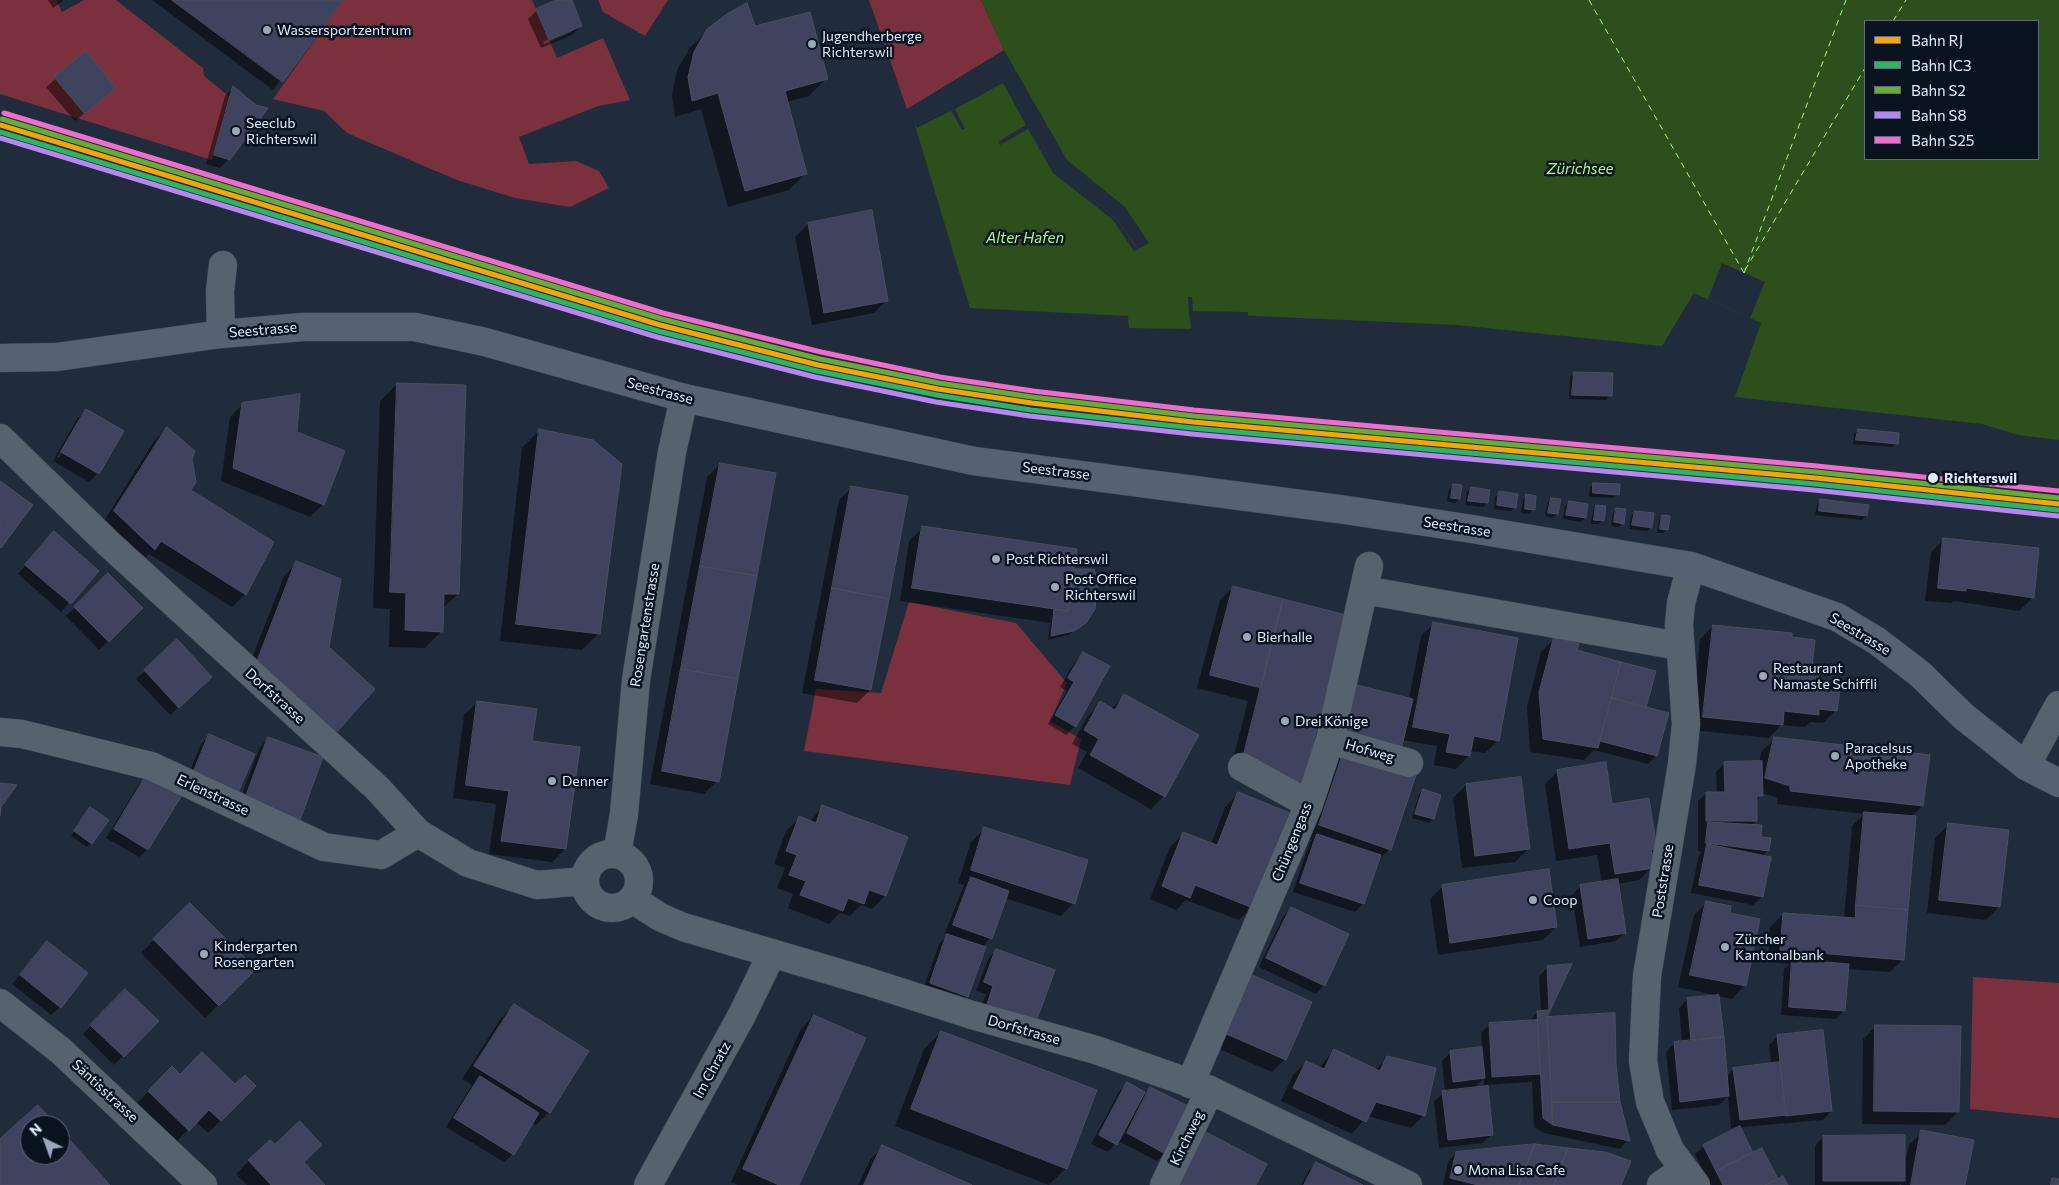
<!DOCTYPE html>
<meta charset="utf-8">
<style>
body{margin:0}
#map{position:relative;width:2059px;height:1185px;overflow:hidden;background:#202c3c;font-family:Commissioner,sans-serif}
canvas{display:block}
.legend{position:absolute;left:1864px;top:20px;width:175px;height:140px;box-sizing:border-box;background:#091320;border:1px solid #5e6979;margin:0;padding:6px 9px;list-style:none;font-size:15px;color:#ddebff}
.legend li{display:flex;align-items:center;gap:10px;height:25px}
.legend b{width:25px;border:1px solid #5e6979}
.north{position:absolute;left:20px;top:1115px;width:50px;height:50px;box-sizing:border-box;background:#091320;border:1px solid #5e6979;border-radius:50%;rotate:318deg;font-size:14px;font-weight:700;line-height:20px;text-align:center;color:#ddebff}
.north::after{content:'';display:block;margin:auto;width:18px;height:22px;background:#9ba8bb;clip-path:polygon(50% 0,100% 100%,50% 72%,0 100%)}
</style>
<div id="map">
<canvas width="2059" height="1185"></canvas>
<ul class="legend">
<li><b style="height:6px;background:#f7a600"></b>Bahn RJ</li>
<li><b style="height:6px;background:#2db464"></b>Bahn IC3</li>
<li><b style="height:6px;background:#66ae2f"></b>Bahn S2</li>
<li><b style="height:6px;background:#b985f0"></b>Bahn S8</li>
<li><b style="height:6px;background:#f06ccf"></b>Bahn S25</li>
</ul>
<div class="north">N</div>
</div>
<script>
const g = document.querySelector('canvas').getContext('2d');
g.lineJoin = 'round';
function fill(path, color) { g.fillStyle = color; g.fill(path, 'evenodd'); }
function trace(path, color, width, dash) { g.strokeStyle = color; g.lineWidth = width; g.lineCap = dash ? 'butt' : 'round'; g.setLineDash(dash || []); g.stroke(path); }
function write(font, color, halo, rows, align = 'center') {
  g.font = font + ' Commissioner,sans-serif'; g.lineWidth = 5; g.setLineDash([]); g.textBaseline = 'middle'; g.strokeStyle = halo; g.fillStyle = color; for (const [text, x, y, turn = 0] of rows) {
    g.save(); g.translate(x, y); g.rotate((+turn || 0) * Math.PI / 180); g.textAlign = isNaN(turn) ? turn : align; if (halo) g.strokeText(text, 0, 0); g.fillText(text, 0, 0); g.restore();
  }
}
const green = new Path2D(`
 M0,0H56L62,12L84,0H116L203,68L204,76L230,97L212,160L0,94Z
 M343,0H532L557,58L603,38L630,100L598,106L519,137L529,164L576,161L599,171L609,188L570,207L515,198L457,180L347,133L324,111L273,99Z
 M598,0H668L645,36L603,12Z
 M869,0H981L1004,50L907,109Z
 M909,602L1016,623L1067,683L1050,721L1081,739L1070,785L804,751L816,689L881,693Z
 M1973,977L2059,983V1118L1970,1109Z`);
const water = new Path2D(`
 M981,0H2059V440L2018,435L1982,424L1735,397L1761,323L1694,293L1662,346L1457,325L1189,313L1191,329L1129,328L1128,316L970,308L914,122L1003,75L1056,170L1115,217L1138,249L1149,243L1125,207L1067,160L1004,50ZM1865,21H2038V159H1865Z`);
const pier = new Path2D(`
 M1003,75L1056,170L1115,217L1138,250L1134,251L1113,220L1053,173L1028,129L1000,145L999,141L1026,125L1003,83L955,109L965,129L962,130L951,111L917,128L914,122Z
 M1722,263L1765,282L1750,318L1708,299Z
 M1188,297H1192L1193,311L1248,312V317L1189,313Z`);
const shadow = new Path2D(`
 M48,0H62L63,1L53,8Z
 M152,0H341L273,90Z
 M560,0H570L581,26L572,35L541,48L528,19L537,10ZM572,29V32L544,44L543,42Z
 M754,28L826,79L809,96L787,102L806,173L789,190L728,207L701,109L675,117L672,95L677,70L690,48L708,30Z
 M86,53L115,88L75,121L46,87Z
 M233,88L229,159L220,168L206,164L225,96Z
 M808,224L887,300L874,313L812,325L795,237Z
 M1574,373L1610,396L1606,400L1569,399L1570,377Z
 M397,384L458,594L442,609V631L425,648L389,647L390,609L373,608L380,401Z
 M243,404L295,433L323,504L310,517L221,481L230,417Z
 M86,411L98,473L89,482L53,461L77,419ZM79,419H81L59,458L57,457Z
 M167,428L191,458L190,490L245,594L232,607L149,554L141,562L102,524L154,441Z
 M1858,430L1896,443L1892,447L1853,444L1854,434Z
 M539,431L599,633L582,650L500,641L522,448Z
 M720,464L717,781L704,794L650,784L707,477Z
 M1594,484L1618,494L1614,498L1589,497L1590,488Z
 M1453,485L1459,498L1455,503L1447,501L1449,489Z
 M852,487L870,690L857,703L802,693L839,500Z
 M1471,488L1487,503L1483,507L1465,505L1467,492Z
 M1500,493L1515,507L1511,511L1494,509L1495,497Z
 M1527,496L1533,510L1529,514L1521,513L1523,500Z
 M1551,499L1557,514L1553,518L1545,516L1547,503Z
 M1821,501L1866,516L1862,520L1815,515L1817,505Z
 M1569,502L1585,518L1581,522L1563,519L1565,506Z
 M1597,506L1603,520L1599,524H1591L1593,510Z
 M1617,509L1623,523L1619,527L1611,526L1613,513Z
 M1635,512L1651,527L1647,531L1629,529L1631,516Z
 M1663,516L1667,529L1663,533H1657L1659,520Z
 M922,528L1072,573L1075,570L1080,627L1069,635L1048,640L1050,623L900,601L909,541Z
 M1944,539L2032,598L2019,611L1954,601L1952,603L1925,601L1931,552Z
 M45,542L98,571L61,612L18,574Z
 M297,563L340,580L245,676L284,576Z
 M108,575L142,608L99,650L66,616Z
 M1233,587L1301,787L1231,767L1248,701L1197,688L1220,600Z
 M1434,623L1498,740L1485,753L1470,751L1469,756L1456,769L1434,765L1437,746L1402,740L1401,745L1392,754L1329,738L1409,699L1421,636Z
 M1713,626L1790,638L1811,667L1816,688L1836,710L1823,723L1810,722L1805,727L1781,725L1769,738L1691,730L1700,639Z
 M1554,639L1575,651L1655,672L1644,708L1656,756L1648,764L1594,750L1584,760L1530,752L1527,707L1541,652Z
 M1083,653L1075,726L1066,735L1048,724L1067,691L1060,687L1075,662Z
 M145,671L202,686L170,715L136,679Z
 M1125,695L1164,796L1151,809L1078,768L1087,752L1072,744L1088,716L1101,703L1111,709Z
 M477,702L531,742L565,849L552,862L489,854L496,804L453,798L464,715Z
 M209,736L253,755L184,785L201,744Z
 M268,738L298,819L290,827L237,807L260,747Z
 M1774,739L1929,756L1922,806L1911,817L1903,959L1890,972L1847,969L1844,1011L1836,1019L1781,1015L1784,969L1789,964L1768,962L1770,927L1783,914L1844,919L1852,826L1864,814L1777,804L1778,798L1762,793L1756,801V821L1751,826L1768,850L1762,857V897L1753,905L1691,893L1699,854L1702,852L1698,851V801L1707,793H1717L1716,772L1724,764L1759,763L1761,752Z
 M1344,752L1390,849L1378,860L1363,904L1355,912L1293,892L1309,844L1312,840L1306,838L1331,765Z
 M1558,771L1611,806L1656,849L1650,854L1652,867L1639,880L1617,884L1625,933L1616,941L1580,947L1572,895L1581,886L1602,883L1597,855L1556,861L1545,784Z
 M147,776L148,849L139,857L106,838L139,784Z
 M1466,785L1528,849L1515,862L1462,868L1453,798Z
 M1423,790L1440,795L1433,819L1429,823L1412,818L1419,794Z
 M1238,794L1252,907L1239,920L1186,900L1176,910L1150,899L1170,847L1183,834L1211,844L1225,807Z
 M823,807L906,838L885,896L872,909L861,905L850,916L840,913L829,924L788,908L793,894L777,888L785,868L774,864L786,831L799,818L809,822Z
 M87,812L91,843L87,847L71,836Z
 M1948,825L1999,907L1986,920L1927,913L1935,838Z
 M984,829L1074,903L1061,916L1005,898L991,938L982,947L967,996L958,1005L922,992L939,944L949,934L945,933L964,885L958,883L971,842Z
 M1443,886L1556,927L1543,940L1438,955L1430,899Z
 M1707,902L1728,914L1759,920L1744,986L1732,999L1718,996L1726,1077L1734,1069L1771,1064L1769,1045L1778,1036L1831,1111L1823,1120L1731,1128L1728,1096L1719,1105L1672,1110L1666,1052L1674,1044L1682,1043L1679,1008L1687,999L1718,996L1678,987L1694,915Z
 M190,904L254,969L205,1018L141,953Z
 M1291,908L1324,985L1316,994L1259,967L1283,917Z
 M47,943L60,1007L51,1015L12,984Z
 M996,950L1035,1021L979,1013L986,994L976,991L988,959Z
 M1570,966L1545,1018L1613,1014L1614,1064L1618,1102L1628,1140L1620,1149L1544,1133L1534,1127L1532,1082L1484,1085V1078L1473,1089L1492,1134L1483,1143L1439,1148L1434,1101L1445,1092L1442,1061L1451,1052L1482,1048L1481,1033L1490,1024L1529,1022L1537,1012H1541L1539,976L1548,967Z
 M1248,975L1285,1059L1272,1072L1210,1045Z
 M116,999L157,1021L114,1065L83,1034Z
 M514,1005L587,1052L549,1112L536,1125L532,1123L513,1154L504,1162L446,1127L472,1085L462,1079L501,1018Z
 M814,1016L798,1185H738L731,1182L801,1029Z
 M1876,1026L1958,1112L1945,1125L1862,1124L1863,1039Z
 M941,1032L1066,1168L1049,1185L895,1126L924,1049Z
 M1334,1050L1375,1070L1388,1058L1424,1115L1411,1128L1367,1116L1352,1134L1281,1101L1293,1075L1306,1062L1319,1068Z
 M172,1068L180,1076L235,1086H255L208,1133L196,1122L175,1143L136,1104Z
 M1127,1084L1141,1098L1151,1089L1165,1153L1157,1161L1118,1141L1108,1152L1091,1144L1119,1092Z
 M1922,1132L1964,1185H1901V1183L1899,1185H1815V1146L1823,1137L1905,1162L1909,1145Z
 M1704,1146L1753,1154L1777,1180L1786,1185H1710L1695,1154Z
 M882,1147L969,1185H858L870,1160Z
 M1456,1153L1619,1185H1443L1448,1162Z
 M249,1161L302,1163L323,1185H247L236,1174Z
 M1316,1163L1361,1185H1301L1308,1172Z`);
const ferry = new Path2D(`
 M1589,0L1744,273
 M1893,21L1906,0
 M1745,270L1865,68
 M1744,273L1846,0`);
const building = new Path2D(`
 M172,0H343L283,82Z
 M556,0H572L582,26L549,40L536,9Z
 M747,3L755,26L810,12L828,79L785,91L807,174L745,191L718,93L692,101L688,77L694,52L707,29L727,14Z
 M86,51L116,88L85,114L54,77Z
 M233,86L256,105L268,108L230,160L214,155Z
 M872,210L888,301L824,313L808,223Z
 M1574,372L1613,373L1612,396L1572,395Z
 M397,383L466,385L459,594H444L443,632L405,630L406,593L390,592Z
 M300,394L297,432L345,451L324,505L233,468L242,403Z
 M86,409L124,431L99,474L61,452Z
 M167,427L195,451L192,459L196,482L191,490L274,542L246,595L161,541L155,550L114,511Z
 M539,429L593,440L622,464L600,634L516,624Z
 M1858,429L1899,433L1898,444L1856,440Z
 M720,463L776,473L757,576L700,566Z
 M0,481L33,505L1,548L0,547Z
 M1593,483L1620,484L1619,495L1593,493Z
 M1453,484L1462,485L1460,499L1451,498Z
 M851,486L908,496L889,599L832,588Z
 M1471,487L1490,490L1488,503L1468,501Z
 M1499,491L1518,494L1516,508L1497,505Z
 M1526,494L1536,496L1535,510L1525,509Z
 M1551,498L1561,499L1558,514L1548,513Z
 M1820,499L1869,505L1867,516L1819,511Z
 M1569,501L1588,504L1586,518L1566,515Z
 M1596,505L1606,506L1604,521L1594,520Z
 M1616,508L1626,509L1624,524L1614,522Z
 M1635,511L1654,513L1652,528L1632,525Z
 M1662,515L1670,516L1668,530L1660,529Z
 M922,526L1077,549L1068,611L912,588Z
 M54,531L99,571L71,604L25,565Z
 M1943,538L2039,548L2034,598L1966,588V591L1938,588Z
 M296,561L341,579L329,647L375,689L334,735L257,662Z
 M700,566L757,576L738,679L681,669Z
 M1075,569H1094L1098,582L1095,609L1086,623L1074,631L1051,636L1054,609L1068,611Z
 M108,573L143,608L109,642L74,607Z
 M1233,586L1283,599L1261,688L1210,675Z
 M832,588L889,599L871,690L815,680Z
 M1283,599L1346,615L1302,787L1244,754Z
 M1433,622L1518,638L1499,741L1474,736L1470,756L1446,752L1450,734L1413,727Z
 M1713,625L1792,633V637L1815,640L1812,666H1819L1817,687L1840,689L1837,711L1819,709V715L1784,711L1783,725L1703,717Z
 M1554,637L1579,644L1577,650L1621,662L1598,748L1543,739L1539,693Z
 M177,639L212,677L179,708L144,670Z
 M1083,652L1110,666L1076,727L1055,715L1074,682L1068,678Z
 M1621,662L1656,671L1646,708L1612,698Z
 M681,669L738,679L719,782L662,771Z
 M1349,683L1413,699L1402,746L1337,730Z
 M1124,694L1199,735L1165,797L1090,755L1099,739L1084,730L1100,701L1115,710Z
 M1612,698L1669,713L1657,756L1600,741Z
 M477,701L537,709L532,741L580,747L566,849L501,841L509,791L466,785Z
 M209,734L255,754L237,795L192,776Z
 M268,737L323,757L300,820L245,799Z
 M1774,737L1930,755L1923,806L1790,791V786L1765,778Z
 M1344,751L1416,775L1391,850L1319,825Z
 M1762,761L1763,796H1757V821H1706V792H1725L1724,762Z
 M1606,762L1612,804L1649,798L1657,849L1651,850L1654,868L1615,874L1610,843L1569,849L1557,770Z
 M147,774L182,795L148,850L114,829Z
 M1521,777L1530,849L1475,856L1466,784Z
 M0,783L17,785L1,807L0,816Z
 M1423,789L1441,795L1434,819L1415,814Z
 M1238,792L1290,813L1253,908L1195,885L1190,898L1162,886L1183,832L1217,845Z
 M822,805L908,837L886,896L869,890L864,904L848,898L843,911L800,895L806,881L789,875L797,855L786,851L799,816L816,823Z
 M90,807L109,820L92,844L74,831Z
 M1864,812L1916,816L1908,910L1856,905Z
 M1708,822L1762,825L1761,837L1771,838L1769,851L1706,843Z
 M1948,823L2009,830L2000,907L1939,900Z
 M984,827L1088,860L1075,904L971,870Z
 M1317,834L1381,855L1364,904L1300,883Z
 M1707,844L1771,857L1763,897L1699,885Z
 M1549,869L1557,927L1450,943L1442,885Z
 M971,877L1009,891L992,939L953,925Z
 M1618,879L1626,933L1588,939L1580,885Z
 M1706,901L1731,906L1730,913L1760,919L1746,986L1690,975Z
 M190,903L256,969L219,1006L153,939Z
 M1856,905L1908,910L1904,960L1780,950L1783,913L1855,918Z
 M1291,907L1349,934L1325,986L1266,958Z
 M947,934L986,947L968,997L930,983Z
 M47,941L88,973L61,1008L20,975Z
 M996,949L1055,970L1036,1022L987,1004L993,986L984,982Z
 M1792,959L1849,964L1845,1011L1789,1007Z
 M1572,964L1547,1017L1553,1125L1543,1118L1537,1011L1549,1010L1547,966Z
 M1248,973L1312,1002L1286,1060L1222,1032Z
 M125,989L159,1021L124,1057L90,1025Z
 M1719,995L1724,1037L1691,1041L1687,998Z
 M514,1004L589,1051L550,1113L474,1066Z
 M1615,1013L1616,1064L1620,1102H1552L1547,1017Z
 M814,1015L866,1038L799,1185H779L743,1169Z
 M1537,1020L1540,1074L1492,1077L1489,1023Z
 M1875,1025L1961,1026L1959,1112L1874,1111Z
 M1823,1030L1832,1111L1786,1116L1777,1035Z
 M941,1031L1097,1090L1067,1169L911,1109Z
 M1724,1037L1729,1096L1680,1102L1674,1042Z
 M1482,1047L1485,1078L1453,1082L1450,1051Z
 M1334,1049L1380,1071L1387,1056L1436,1068L1425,1116L1376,1102L1366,1122L1293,1088L1306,1061L1324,1069Z
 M202,1052L235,1084L245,1075L256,1086L221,1121L209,1110L189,1131L148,1091L172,1066L180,1074Z
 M1780,1062L1786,1115L1740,1120L1733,1068Z
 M480,1076L539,1113L514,1155L454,1118Z
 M1127,1082L1145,1092L1117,1145L1099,1135Z
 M1488,1086L1493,1135L1448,1140L1442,1091Z
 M1150,1087L1190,1107L1166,1154L1127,1133Z
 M1552,1102H1620L1630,1141L1553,1125Z
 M38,1105L56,1125H30V1155H60V1129L110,1185H0V1139Z
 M300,1121L322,1145L304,1162L325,1185H271L248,1160L270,1140L275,1144Z
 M1740,1126L1753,1153L1716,1171L1703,1145Z
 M1200,1129L1267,1164L1256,1185H1171Z
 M1921,1130L1974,1140L1965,1185H1911Z
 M1905,1135V1181H1823V1136Z
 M1535,1144L1568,1148L1554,1185H1519Z
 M1535,1144L1519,1185H1478L1450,1178L1456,1152Z
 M882,1145L972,1185H864Z
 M1568,1148L1605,1152L1631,1161L1621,1185H1554Z
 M1762,1148L1778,1179L1765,1185H1723L1716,1171Z
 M1316,1162L1363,1185H1304Z
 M1783,1176L1788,1185H1765L1778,1179Z
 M2052,1178L2059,1179V1185H2051Z`);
const minor = new Path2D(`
 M221,334L220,291L223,265
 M0,438L109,544L377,788L418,833L468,863L537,885L585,881
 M1691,566L1681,603L1679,625L1686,724L1682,764L1647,976L1643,1061L1650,1102L1670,1150L1696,1185
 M1364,590L1679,646
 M0,732L22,734L151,766L324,847L381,855L418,833
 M1330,740L1409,763
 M2026,766L2059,705
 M1242,767L1309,804
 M617,854L624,814L636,680L672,452L684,398
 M585 881a27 27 0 1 1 54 0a27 27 0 1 1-54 0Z
 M632,899L660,917L683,927L866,981L972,1015L1096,1050L1210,1090L1408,1185
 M0,1003L61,1051L203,1185
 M1190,1084L1309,804L1330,740L1369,566
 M648,1185L742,1015L772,953
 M1164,1185L1210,1090
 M1661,1185L1684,1169`);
const major = new Path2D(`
 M0,358L57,357L221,334L303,327H415L485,342L684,398L974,461L1346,510L1472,529L1691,566L1837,617L1877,641L1920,674L1963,716L2026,766L2059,783`);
const rail1 = new Path2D(`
 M0,125L660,325L818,365L938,389L1032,403L1193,422L1816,478L2059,504`);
const rail2 = new Path2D(`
 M0,132L658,331L817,371L937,395L1031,410L1192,428L1815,484L2058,510`);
const rail3 = new Path2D(`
 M2,119L662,319L820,359L939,383L1032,397L1194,416L1816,472L2059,498`);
const rail4 = new Path2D(`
 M0,138L657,337L815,377L936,402L1030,416L1192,434L1814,490L2058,516`);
const rail5 = new Path2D(`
 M4,113L663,313L821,352L940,377L1033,391L1194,410L1817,466L2059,491`);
const markers = [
 [267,30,5,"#9ba8bb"],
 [812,44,5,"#9ba8bb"],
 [236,131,5,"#9ba8bb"],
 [1933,478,6,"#ddebff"],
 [996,559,5,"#9ba8bb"],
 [1055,587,5,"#9ba8bb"],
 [1247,637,5,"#9ba8bb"],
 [1763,676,5,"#9ba8bb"],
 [1285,721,5,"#9ba8bb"],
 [1835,756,5,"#9ba8bb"],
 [552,781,5,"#9ba8bb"],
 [1533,900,5,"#9ba8bb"],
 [1725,947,5,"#9ba8bb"],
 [204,954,5,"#9ba8bb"],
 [1458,1170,5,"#9ba8bb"]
];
const poiNames = [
 ["Wassersportzentrum",277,30],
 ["Jugendherberge",822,36],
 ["Richterswil",822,52],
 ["Seeclub",246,123],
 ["Richterswil",246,139],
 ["Post Richterswil",1006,559],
 ["Post Office",1065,579],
 ["Richterswil",1065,595],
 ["Bierhalle",1257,637],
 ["Restaurant",1773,668],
 ["Namaste Schiffli",1773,684],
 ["Drei Könige",1295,721],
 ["Paracelsus",1845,748],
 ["Apotheke",1845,764],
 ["Denner",562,781],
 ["Coop",1543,900],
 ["Zürcher",1735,939],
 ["Kantonalbank",1735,955],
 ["Kindergarten",214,946],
 ["Rosengarten",214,962],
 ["Mona Lisa Cafe",1468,1170]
];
const streetNames = [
 ["Seestrasse",263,330,-5],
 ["Seestrasse",660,391,15],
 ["Seestrasse",1056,471,7],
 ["Seestrasse",1457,527,9],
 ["Rosengartenstrasse",645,625,-81],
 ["Seestrasse",1860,634,31],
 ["Dorfstrasse",275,696,42],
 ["Hofweg",1370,751,16],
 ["Erlenstrasse",213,795,25],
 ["Chüngengass",1292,842,-68],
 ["Poststrasse",1663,881,-81],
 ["Dorfstrasse",1024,1030,16],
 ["Im Chratz",712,1070,-61],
 ["Säntisstrasse",105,1091,43],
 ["Kirchweg",1187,1138,-64]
];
const stopNames = [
 ["Richterswil",1944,478]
];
const waterNames = [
 ["Zürichsee",1580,169],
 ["Alter Hafen",1025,238]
];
fill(green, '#7a313d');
fill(water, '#2d4f1c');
fill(pier, '#202c3c');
fill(shadow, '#0007');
trace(ferry, '#a7fe78', 1, [6, 5]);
fill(building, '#3e445e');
trace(building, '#484f5d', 1);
trace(minor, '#3f4856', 29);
trace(major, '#3f4856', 29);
trace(minor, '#57626f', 28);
trace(major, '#566272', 28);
trace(rail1, '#f7a600', 5);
trace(rail2, '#2db464', 5);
trace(rail3, '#66ae2f', 5);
trace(rail4, '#b985f0', 5);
trace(rail5, '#f06ccf', 5);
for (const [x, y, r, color] of markers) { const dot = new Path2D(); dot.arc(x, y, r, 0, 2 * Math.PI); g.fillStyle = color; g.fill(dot); trace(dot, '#091320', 2); }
write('14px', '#ddebff', '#091320', poiNames, 'left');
write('14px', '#ddebff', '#091320', streetNames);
write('bold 14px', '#ddebff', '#091320', stopNames, 'left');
write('italic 15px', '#a7fe78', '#091320', waterNames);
</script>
